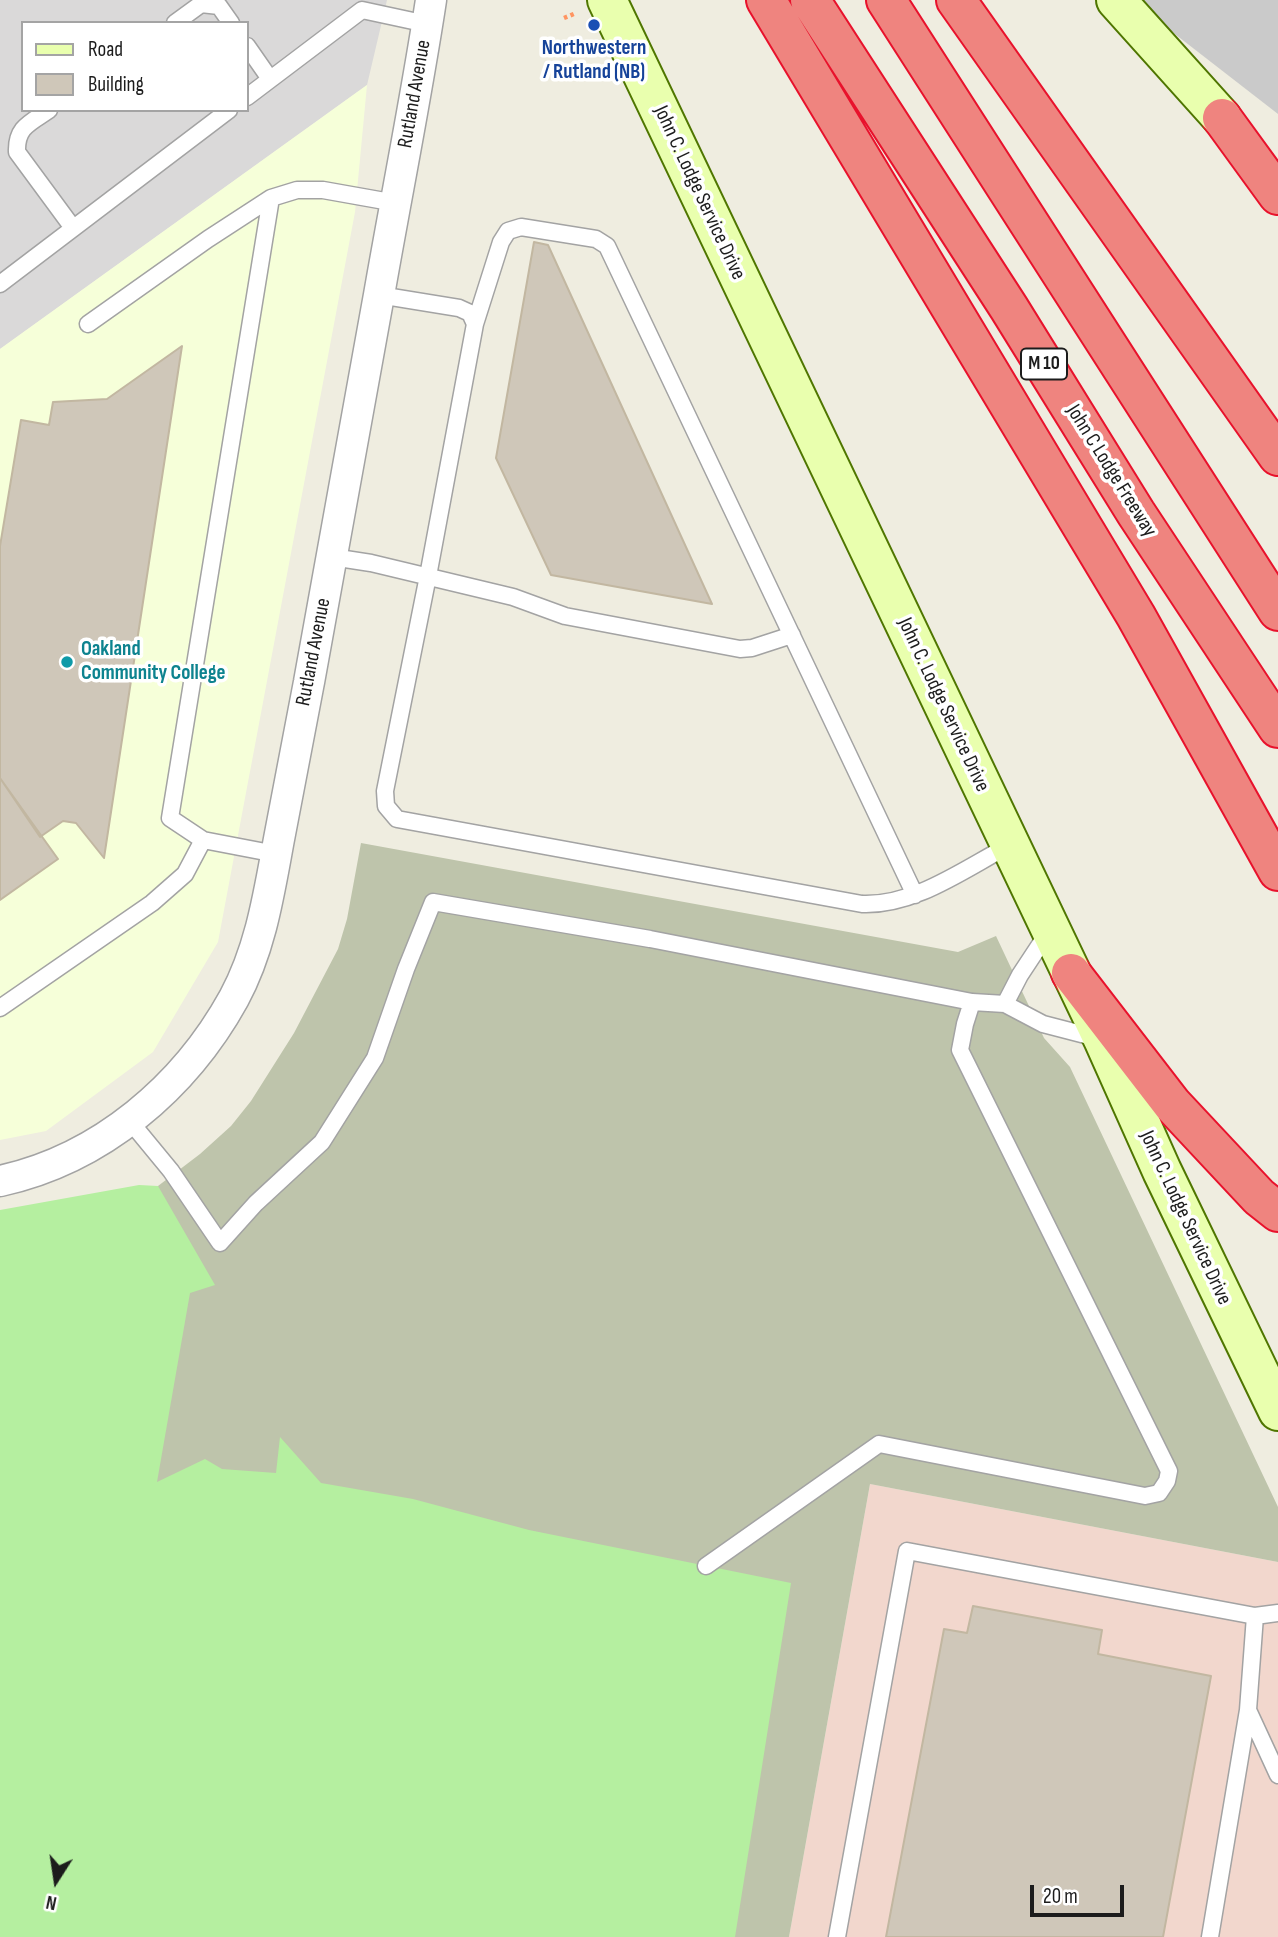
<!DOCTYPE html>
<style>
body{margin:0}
#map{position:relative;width:1278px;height:1937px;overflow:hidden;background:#efede0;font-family:"Sofia Sans Condensed",sans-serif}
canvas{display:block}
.legend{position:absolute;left:21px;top:21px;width:228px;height:91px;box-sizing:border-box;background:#fff;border:2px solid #a4a4a4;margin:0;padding:9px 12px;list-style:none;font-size:21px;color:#1c1c1c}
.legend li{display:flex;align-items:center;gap:14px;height:35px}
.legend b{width:35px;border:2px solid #a4a4a4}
.north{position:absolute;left:21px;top:1846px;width:70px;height:70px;-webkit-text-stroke:5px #fff;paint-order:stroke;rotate:192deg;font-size:19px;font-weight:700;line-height:28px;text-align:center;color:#1c1c1c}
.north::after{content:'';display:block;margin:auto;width:24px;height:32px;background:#1c1c1c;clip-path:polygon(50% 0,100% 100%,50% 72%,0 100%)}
.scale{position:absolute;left:1030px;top:1885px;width:94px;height:32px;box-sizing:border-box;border:4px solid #1c1c1c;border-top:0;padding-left:9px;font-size:21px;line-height:24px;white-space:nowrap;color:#1c1c1c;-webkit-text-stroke:5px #fff;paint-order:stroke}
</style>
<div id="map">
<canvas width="1278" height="1937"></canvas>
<ul class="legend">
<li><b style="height:9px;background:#e9ffae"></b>Road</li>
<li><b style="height:19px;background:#cfc7b9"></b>Building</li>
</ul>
<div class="north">N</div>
<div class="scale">20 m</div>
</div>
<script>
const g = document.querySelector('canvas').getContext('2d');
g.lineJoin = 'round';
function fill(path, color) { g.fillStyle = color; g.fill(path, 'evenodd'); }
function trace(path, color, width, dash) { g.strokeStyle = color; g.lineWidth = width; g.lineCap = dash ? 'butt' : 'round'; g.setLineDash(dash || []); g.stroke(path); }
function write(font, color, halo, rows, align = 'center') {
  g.font = font + ' "Sofia Sans Condensed",sans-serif'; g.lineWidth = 7; g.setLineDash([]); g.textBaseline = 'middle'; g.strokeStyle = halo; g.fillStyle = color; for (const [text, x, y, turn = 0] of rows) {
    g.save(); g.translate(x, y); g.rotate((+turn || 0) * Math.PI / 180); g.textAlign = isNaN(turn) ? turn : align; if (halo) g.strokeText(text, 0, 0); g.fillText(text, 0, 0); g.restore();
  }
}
const residential = new Path2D(`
 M0,0H387L367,85L0,349ZM23,23H247V110H23Z`);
const commercial = new Path2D(`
 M870,1484L1278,1562V1937H789Z`);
const education = new Path2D(`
 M367,85L355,212L218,942L153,1052L46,1131L0,1140V349Z`);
const religious = new Path2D(`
 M1143,0H1278V114L1171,31Z`);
const construction = new Path2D(`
 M361,843L958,952L996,936L1044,1038L1070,1067L1278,1507V1562L870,1484L789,1937H0L114,1209L158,1186L200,1154L231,1126L251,1101L294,1033L338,949L347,919Z`);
const grass = new Path2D(`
 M139,1185L158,1186L215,1285L190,1293L157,1482L205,1459L222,1469L276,1473L280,1437L321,1483L413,1499L529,1530L791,1583L735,1937H0V1210Z`);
const building = new Path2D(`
 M534,242L548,245L712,604L551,575L496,458Z
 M182,346L104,858L76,823L63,821L40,837L0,778V546L21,420L49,425L53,402L107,399Z
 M0,778L58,859L0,900Z
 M973,1606L1102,1630L1098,1654L1211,1676L1163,1937H886L944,1629L967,1633Z`);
const path = new Path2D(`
 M564,18L576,13`);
const lane = new Path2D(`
 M175,23L201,4L219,6L231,23
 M247,46L270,79
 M247,97L362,10L427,24
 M49,110C30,123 16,127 17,152L73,228
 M271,198L170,818L203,840L276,854
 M0,284L229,110
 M379,295L459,308L470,313L475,324L428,576L385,791L386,806L397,819L862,904C915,906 964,869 1010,845
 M88,324L208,239L271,198L297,190H323L396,203
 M475,324L501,242L508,231L521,227L596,239L607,246L915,895
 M332,557L371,563L513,597L565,616L740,649L752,648L792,635
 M1005,1004L1020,975L1049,931
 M0,1008L152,903L185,874L203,840
 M129,1120L171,1171L220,1243L256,1203L322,1142L375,1058L406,969L433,902L650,939L972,1002L1005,1004L1043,1024L1097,1038
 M706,1566L879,1444L1145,1496L1159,1493L1167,1481L1169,1471L960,1050L965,1024L972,1002
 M1255,1616L1248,1710L1278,1775
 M837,1937L907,1551L1255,1616L1278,1613
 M1210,1937L1248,1710`);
const street = new Path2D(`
 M0,1181C101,1159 185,1087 234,998C261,948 269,893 279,839C289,786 299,734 309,682C333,553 355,424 379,295C396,197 416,99 431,0`);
const secondary = new Path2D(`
 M607,0L1103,1039L1162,1171L1278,1411
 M1116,0L1222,118`);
const highway = new Path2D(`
 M766,0L1136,616L1278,871
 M810,0L1009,308L1136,513L1278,728
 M886,0L1278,611
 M956,0L1278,456
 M1222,118L1278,195
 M1071,973L1172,1104L1259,1197L1278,1212`);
const markers = [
 [594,25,7,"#1a4fb4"],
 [67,662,7,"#0f9aa8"]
];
const shields = [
 [1044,364,46]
];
const shieldNames = [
 ["M 10",1044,364]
];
const transitNames = [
 ["Northwestern",594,49],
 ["/ Rutland (NB)",594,73]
];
const streetNames = [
 ["Rutland Avenue",415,94,-80],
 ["John C. Lodge Service Drive",699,193,65],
 ["John C Lodge Freeway",1111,471,58],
 ["Rutland Avenue",314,652,-79],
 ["John C. Lodge Service Drive",943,705,65],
 ["John C. Lodge Service Drive",1185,1218,65]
];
const cultureNames = [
 ["Oakland",81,650],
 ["Community College",81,674]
];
fill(residential, '#dad9d9');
fill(commercial, '#f2d7cd');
fill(education, '#f6ffd9');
fill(religious, '#cacaca');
fill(construction, '#bec4ab');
fill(grass, '#b5efa0');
fill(building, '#cfc7b9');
trace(building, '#c2b7a1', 2);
trace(lane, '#a3a3a3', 19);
trace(street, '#a3a3a3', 33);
trace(secondary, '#4f7600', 42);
trace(highway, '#e8122c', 42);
trace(path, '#ff9561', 4.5, [3.5, 3.5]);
trace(lane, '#fff', 16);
trace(street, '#fff', 30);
trace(secondary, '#e9ffae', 38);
trace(highway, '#ef847f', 38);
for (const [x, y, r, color] of markers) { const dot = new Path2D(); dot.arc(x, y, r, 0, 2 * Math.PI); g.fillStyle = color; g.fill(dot); trace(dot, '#fff', 2.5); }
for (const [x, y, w] of shields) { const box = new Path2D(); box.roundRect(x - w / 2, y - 15.5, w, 31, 5); g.fillStyle = '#fff'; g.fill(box); trace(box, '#1c1c1c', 2); }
write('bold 19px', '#1c1c1c', null, shieldNames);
write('bold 21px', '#164399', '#fff', transitNames);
write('21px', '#1c1c1c', '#fff', streetNames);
write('bold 21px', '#0d838f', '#fff', cultureNames, 'left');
</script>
